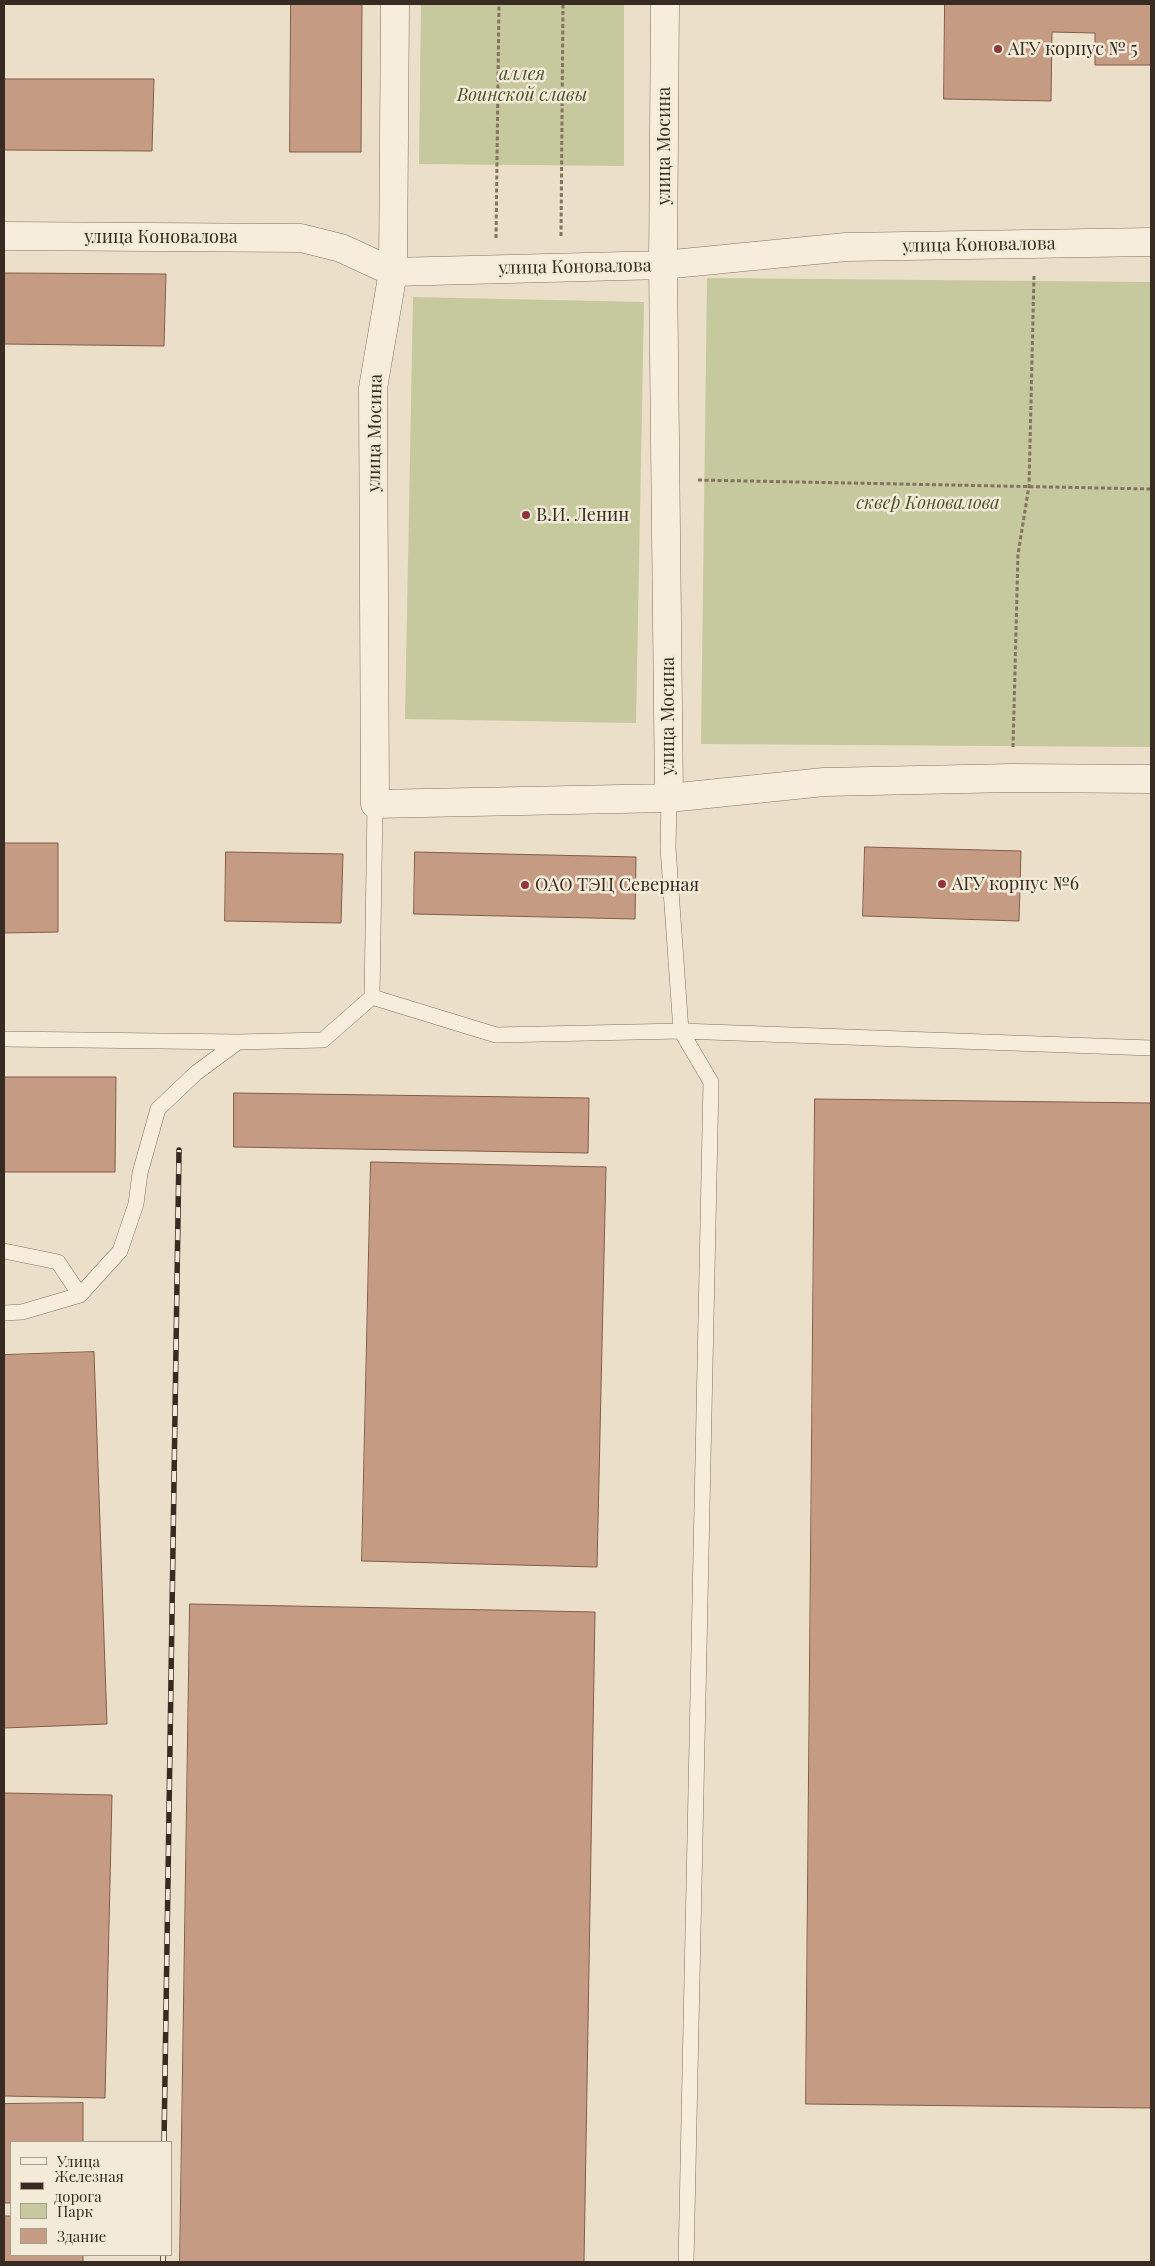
<!DOCTYPE html>
<meta charset="utf-8">
<style>
body{margin:0}
#map{position:relative;width:1155px;height:2266px;overflow:hidden;background:#ebdfc9;font-family:"Playfair Display",serif}
canvas{display:block}
.frame{position:absolute;inset:0;border:5px solid #372b22;pointer-events:none}
.legend{position:absolute;left:10px;top:2141px;width:162px;height:115px;box-sizing:border-box;background:#f3ead8;border:1px solid #a89e8f;margin:0;padding:6px 9px;list-style:none;font-size:15px;color:#372b22}
.legend li{display:flex;align-items:center;gap:10px;height:25px}
.legend b{width:25px;border:1px solid #a89e8f}
</style>
<div id="map">
<canvas width="1155" height="2266"></canvas>
<div class="frame"></div>
<ul class="legend">
<li><b style="height:6px;background:#f6eddc"></b>Улица</li>
<li><b style="height:6px;background:#372b22"></b>Железная дорога</li>
<li><b style="height:14px;background:#c6c89e"></b>Парк</li>
<li><b style="height:14px;background:#c59b83"></b>Здание</li>
</ul>
</div>
<script>
const g = document.querySelector('canvas').getContext('2d');
g.lineJoin = 'round';
function fill(path, color) { g.fillStyle = color; g.fill(path, 'evenodd'); }
function trace(path, color, width, dash) { g.strokeStyle = color; g.lineWidth = width; g.lineCap = dash ? 'butt' : 'round'; g.setLineDash(dash || []); g.stroke(path); }
function write(font, color, halo, rows, align = 'center') {
  g.font = font + ' "Playfair Display",serif'; g.lineWidth = 5; g.setLineDash([]); g.textBaseline = 'middle'; g.strokeStyle = halo; g.fillStyle = color; for (const [text, x, y, turn = 0] of rows) {
    g.save(); g.translate(x, y); g.rotate((+turn || 0) * Math.PI / 180); g.textAlign = isNaN(turn) ? turn : align; if (halo) g.strokeText(text, 0, 0); g.fillText(text, 0, 0); g.restore();
  }
}
const green = new Path2D(`
 M421,4H624V166L419,164Z
 M707,278L1151,282V747L701,744Z
 M413,297L644,302L636,723L405,719Z`);
const building = new Path2D(`
 M291,4H362L361,152H290Z
 M945,4H1151V65H1095V33L1052,32L1051,101L944,99Z
 M4,79H154L152,151L4,150Z
 M4,273L166,274L164,346L4,344Z
 M4,843H58V932L4,933Z
 M865,847L1021,851L1019,921L863,916Z
 M226,852L343,854L341,923L225,921Z
 M415,852L636,857L635,919L414,914Z
 M4,1077H116L115,1172H4Z
 M234,1093L589,1098L588,1153L234,1147Z
 M815,1099L1151,1103V2108L806,2104Z
 M371,1162L606,1167L597,1567L362,1561Z
 M94,1352L107,1724L4,1728V1355Z
 M190,1604L595,1612L584,2262H180Z
 M4,1793L112,1795L105,2098L4,2096Z
 M83,2103V2142H11V2203H4V2104Z
 M4,2216H11V2255H83V2262H4Z`);
const path = new Path2D(`
 M561,236L563,4
 M496,238L499,4
 M698,480L1151,489
 M1013,747L1018,554L1029,486L1034,275`);
const service = new Path2D(`
 M669,798L668,848L681,1031L711,1082L686,2262
 M372,997L375,804
 M4,1039L238,1042L323,1040L372,997L496,1035L681,1031L1151,1048
 M4,1251L58,1262L80,1295L22,1312L4,1313
 M80,1295L120,1251L136,1204L140,1173L158,1109L196,1073L238,1042`);
const minor = new Path2D(`
 M395,4L393,272L373,388L375,804L669,798L824,782L1012,778L1151,779
 M665,4L663,265L669,798
 M4,236L301,238L341,248L393,272L663,265L846,247L1151,242`);
const rail = new Path2D(`
 M164,2142L179,1150
 M163,2262V2255`);
const markers = [
 [998,49,5,"#8f353b"],
 [526,515,5,"#8f353b"],
 [942,884,5,"#8f353b"],
 [525,885,5,"#8f353b"]
];
const poiNames = [
 ["АГУ корпус № 5",1008,49],
 ["В.И. Ленин",536,515],
 ["АГУ корпус №6",952,884],
 ["ОАО ТЭЦ Северная",535,885]
];
const parkNames = [
 ["аллея",522,74],
 ["Воинской славы",522,95],
 ["сквер Коновалова",928,503]
];
const streetNames = [
 ["улица Мосина",664,146,-90],
 ["улица Коновалова",161,237],
 ["улица Коновалова",979,245,-1],
 ["улица Коновалова",575,267,-1],
 ["улица Мосина",375,433,-89],
 ["улица Мосина",668,716,-90]
];
fill(green, '#c6c89e');
fill(building, '#c59b83');
trace(building, '#825c48', 1);
trace(service, '#857260', 16);
trace(minor, '#857260', 29);
trace(path, '#857260', 3, [4, 2.5]);
trace(service, '#f6eddc', 15);
trace(minor, '#f6eddc', 28);
trace(rail, '#372b22', 5.5);
trace(rail, '#f3ead8', 4, [11]);
for (const [x, y, r, color] of markers) { const dot = new Path2D(); dot.arc(x, y, r, 0, 2 * Math.PI); g.fillStyle = color; g.fill(dot); trace(dot, '#f3ead8', 2); }
write('18px', '#372b22', '#f3ead8', poiNames, 'left');
write('italic 18px', '#4a522a', '#f3ead8', parkNames);
write('18px', '#372b22', '#f3ead8', streetNames);
</script>
